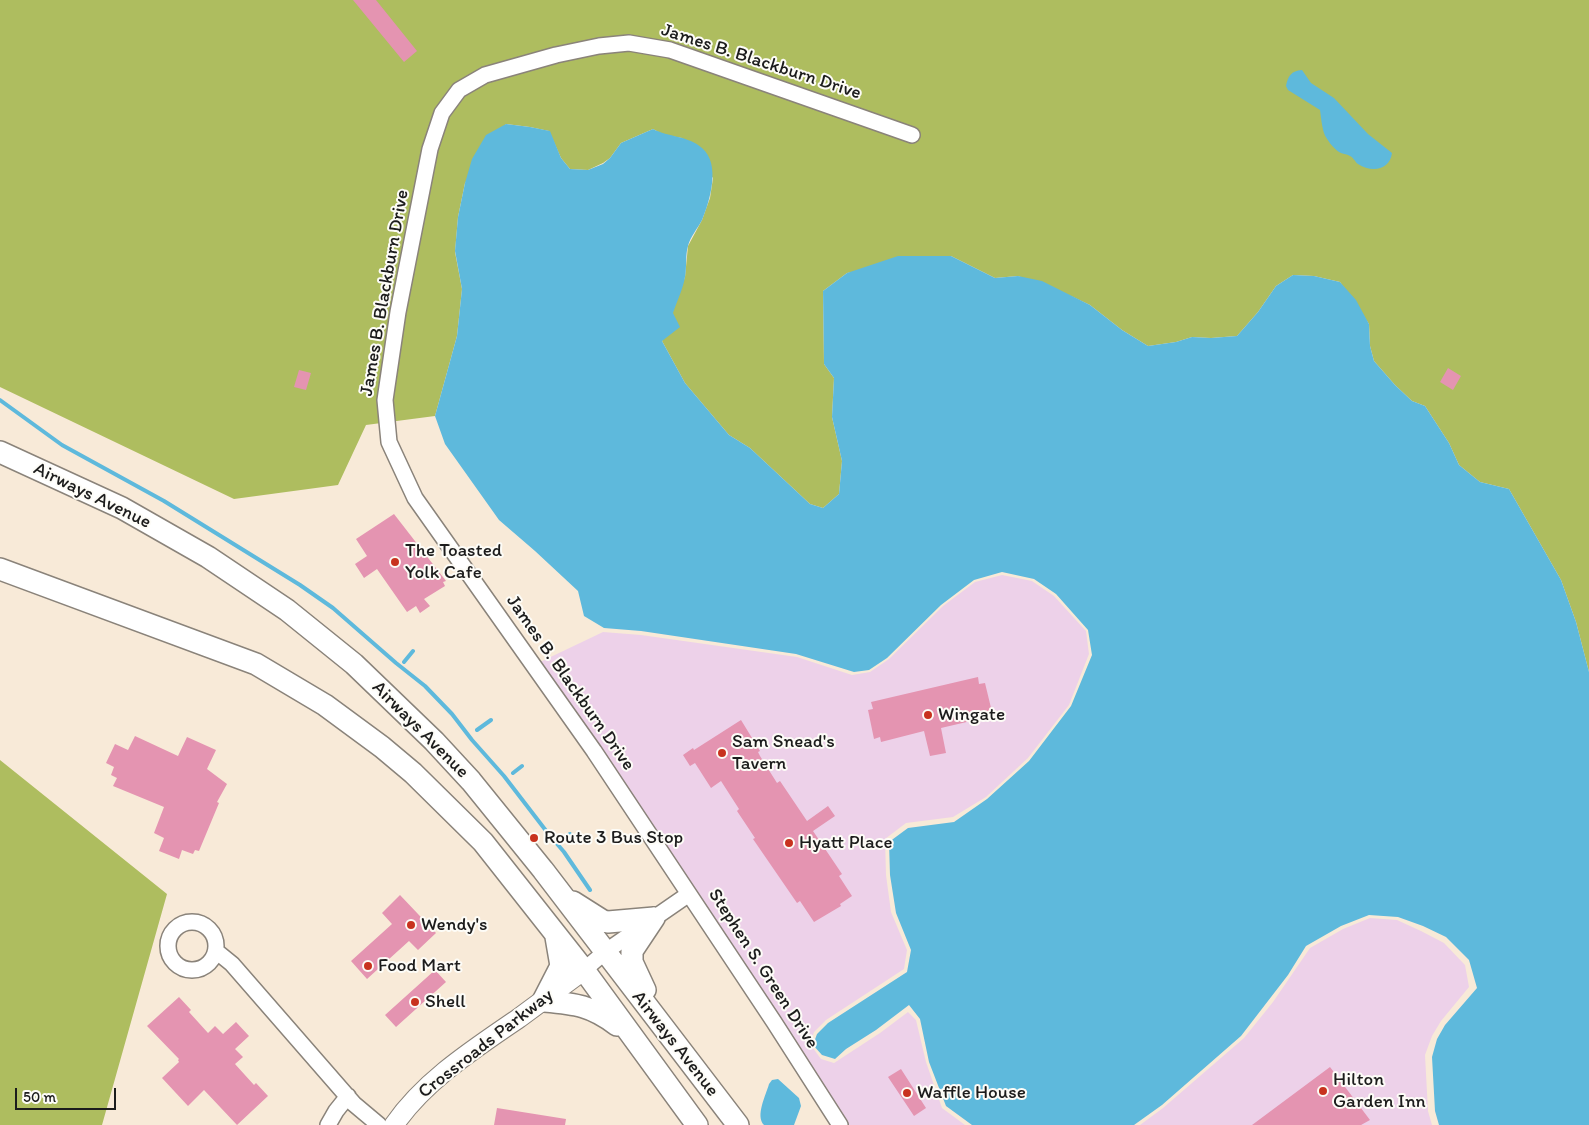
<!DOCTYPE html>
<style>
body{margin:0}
#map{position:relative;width:1589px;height:1125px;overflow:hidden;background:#f8ead8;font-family:Itim,sans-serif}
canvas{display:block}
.scale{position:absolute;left:15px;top:1088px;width:101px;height:22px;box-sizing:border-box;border:2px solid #1c1c1c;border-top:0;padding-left:6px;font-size:15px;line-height:18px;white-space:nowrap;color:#1c1c1c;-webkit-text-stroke:4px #fdfcf7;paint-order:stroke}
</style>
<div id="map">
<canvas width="1589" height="1125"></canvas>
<div class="scale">50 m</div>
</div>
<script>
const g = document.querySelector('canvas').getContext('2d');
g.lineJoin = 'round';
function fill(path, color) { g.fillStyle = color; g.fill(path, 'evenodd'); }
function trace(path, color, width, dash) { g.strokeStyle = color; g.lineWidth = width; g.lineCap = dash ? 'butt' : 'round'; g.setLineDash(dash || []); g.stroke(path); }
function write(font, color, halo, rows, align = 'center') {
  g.font = font + ' Itim,sans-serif'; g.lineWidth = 4; g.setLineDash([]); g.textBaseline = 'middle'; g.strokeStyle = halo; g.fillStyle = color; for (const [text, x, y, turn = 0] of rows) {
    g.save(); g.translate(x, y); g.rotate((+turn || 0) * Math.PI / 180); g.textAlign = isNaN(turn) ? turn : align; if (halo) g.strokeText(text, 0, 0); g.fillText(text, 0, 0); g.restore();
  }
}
const built = new Path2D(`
 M1002,575L1032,581L1054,596L1086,631L1089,654L1069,705L1028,758L986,797L953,817L906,823L885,839L886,875L891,912L907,950L904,969L826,1020L814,1032L810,1044L821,1059L834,1063L880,1033L908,1012L916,1020L926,1062L942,1108L965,1125H840L536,664L603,632L641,635L797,657L852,675L870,672L889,659L943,606L975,582Z
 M1370,918L1397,920L1421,931L1444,943L1465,965L1469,987L1441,1021L1432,1036L1425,1055L1428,1111L1432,1125H1140L1163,1108L1244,1038L1273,1002L1310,948L1343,929Z`);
const green = new Path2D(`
 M0,0H1589V672L1576,622L1561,580L1509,489L1480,482L1459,465L1449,443L1425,406L1412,401L1395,385L1374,361L1370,346L1369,324L1340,282L1314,276L1293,275L1276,286L1258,312L1237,336L1211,338L1192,337L1176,342L1148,346L1122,330L1090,305L1073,297L1018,276L995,278L951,256L847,273L823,291L824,364L834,378L832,417L842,461L839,494L823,508L810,504L750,448L729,435L685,383L662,341L685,277L688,246L702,220L710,198L713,178L682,138L664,135L653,129L621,143L610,158L603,163L588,170L570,169L561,158L549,131L530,127L506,124L465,183L458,217L455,252L462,289L457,336L435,416L366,425L338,485L234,499L0,387Z
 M0,760L167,894L102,1125H0Z`);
const water = new Path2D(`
 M1302,70L1311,83L1334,98L1368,134L1392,153C1390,170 1372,173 1358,164C1355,162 1354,158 1350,156C1347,154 1342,154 1339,152C1334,149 1326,139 1324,133C1322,127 1321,117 1320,110L1288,90L1286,86C1288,76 1291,71 1302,70Z
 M506,124L530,127L550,131L561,158L570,169L588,170L603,164L610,158L621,143L653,129C668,137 689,136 702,148C721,164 710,201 702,220C698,228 690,237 688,246C685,256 687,267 685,277C683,289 677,301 673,313L680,327L662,341L685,383L729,435L750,448L810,504L823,508L839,494L842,461L832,417L834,378L824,364L823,291L847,273L898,256H951L995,278L1018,276L1042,281L1090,305L1122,330L1148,346L1176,342L1192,337L1211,338L1237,336L1258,312L1276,286L1293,275L1314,276L1340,282L1356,300L1369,324L1370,346L1374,361L1395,385L1412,401L1425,406L1449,443L1459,465L1480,482L1509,489L1561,580L1576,622L1589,672V1125H1439L1435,1111L1432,1057L1437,1039L1445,1025L1477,988L1469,960L1446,937L1423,926L1398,917L1369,915L1341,926L1306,946L1288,975L1241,1036L1162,1105L1134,1125H972L946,1106L929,1062L920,1019L909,1005L876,1030L846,1049L835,1059L822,1055L813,1045L817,1034L828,1023L907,972L911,950L896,913L890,875L889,842L908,828L954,822L987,799L1029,761L1071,706L1092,655L1088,630L1056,594L1034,579L1002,572L974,580L941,605L887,658L869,670L854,672L796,654L641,631L604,628L584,616L578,591L535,551L499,520L445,444L435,416L457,336L462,289L455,251L458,217L465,183L472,159L486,135Z
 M778,1079L799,1098L801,1106L794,1125H764C755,1116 766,1095 769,1084L772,1080Z`);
const stream = new Path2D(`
 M0,400L62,445L164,501L300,585L333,608L396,663L425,686L452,714L472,740L504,776L547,832L564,852L590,890
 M404,662L413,651
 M477,730L491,720
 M513,773L522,766
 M560,840L570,834`);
const building = new Path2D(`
 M353,0H376L417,51L404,62Z
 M1448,368L1461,376L1453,390L1440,382Z
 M299,370L311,373L306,390L294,387Z
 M394,514L446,581L443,582L445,586L424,599L430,606L420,613L416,606L407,612L377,569L364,578L355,564L367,556L356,539Z
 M978,677L979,684L985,683L992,712L987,713L988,717L941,728L946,753L930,756L924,731L881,742L880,737L874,739L868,710L873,709L871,702Z
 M741,720L760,751L758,752L760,756L777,783L780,781L807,821L828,806L835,816L813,831L842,874L839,876L852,896L840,904L841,906L814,922L800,901L797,903L753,839L755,838L737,811L739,809L721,781L711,788L695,763L690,766L683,755L693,748L694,750Z
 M135,736L178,756L187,737L216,750L207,769L227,784L217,802L219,803L199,851L195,850L193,854L182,850L179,859L159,851L164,838L154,833L164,807L113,786L117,778L111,775L114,767L106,763L115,744L128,750Z
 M400,895L436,933L418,950L409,941L367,979L351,961L392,924L382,913Z
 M435,970L446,982L396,1027L385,1015Z
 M179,997L191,1010L189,1012L208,1033L215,1026L223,1034L236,1022L249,1036L235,1049L243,1057L235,1064L254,1085L256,1083L268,1096L237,1125L204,1090L188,1106L162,1078L179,1062L178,1060L179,1059L147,1026Z
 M1330,1067L1370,1120L1361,1125H1252Z
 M901,1069L926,1108L914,1116L888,1077Z
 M497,1108L566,1119L565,1125H494Z`);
const minor = new Path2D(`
 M168 946a24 24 0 1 1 48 0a24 24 0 1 1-48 0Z
 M216,951L232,964L354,1104L379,1125
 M584,970L605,952L689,894
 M328,1125L336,1111L348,1096
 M840,1125L774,1022L594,751L415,498L389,442L385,400L398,312L430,149L442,113L459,90L485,75L556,55L599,46L629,43L670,50L912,135`);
const tertiary = new Path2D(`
 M394,1125C425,1080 474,1049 519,1018C541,1002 562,986 584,970`);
const secondary = new Path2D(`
 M0,452L122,508L208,557L287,610L354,664L434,741L471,781L543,870L738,1125
 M0,569L256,664L325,705L382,747L413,773L483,842L584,970L697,1125
 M573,902L603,921L608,922L654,918
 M556,937L561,966L543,1001C576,1004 590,1005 617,1025
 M645,990L632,962V951L654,918`);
const markers = [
 [395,562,5,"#c8321e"],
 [928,715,5,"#c8321e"],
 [722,753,5,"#c8321e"],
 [534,838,5,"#c8321e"],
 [789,843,5,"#c8321e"],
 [411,925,5,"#c8321e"],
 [368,966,5,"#c8321e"],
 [415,1002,5,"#c8321e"],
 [1323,1091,5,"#c8321e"],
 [907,1093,5,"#c8321e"]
];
const streetNames = [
 ["James B. Blackburn Drive",761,62,18],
 ["James B. Blackburn Drive",385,293,-80],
 ["Airways Avenue",92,496,26],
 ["James B. Blackburn Drive",570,683,55],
 ["Airways Avenue",420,730,45],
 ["Stephen S. Green Drive",763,969,57],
 ["Crossroads Parkway",486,1044,-38],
 ["Airways Avenue",675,1044,52]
];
const poiNames = [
 ["The Toasted",405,551],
 ["Yolk Cafe",405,573],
 ["Wingate",938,715],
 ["Sam Snead's",732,742],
 ["Tavern",732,764],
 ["Route 3 Bus Stop",544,838],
 ["Hyatt Place",799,843],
 ["Wendy's",421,925],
 ["Food Mart",378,966],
 ["Shell",425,1002],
 ["Hilton",1333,1080],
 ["Garden Inn",1333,1102],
 ["Waffle House",917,1093]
];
fill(built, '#edd1e9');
fill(green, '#aebd5f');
fill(water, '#5eb9dc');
trace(stream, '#5eb9dc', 4);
fill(building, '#e494b1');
trace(minor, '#8a837a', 18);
trace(tertiary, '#8a837a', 21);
trace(secondary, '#8a837a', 24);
trace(minor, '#fff', 15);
trace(tertiary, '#fff', 19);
trace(secondary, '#fff', 21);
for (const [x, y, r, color] of markers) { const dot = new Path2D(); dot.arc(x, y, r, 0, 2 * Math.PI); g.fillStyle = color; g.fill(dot); trace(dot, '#fdfcf7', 2); }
write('19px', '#1c1c1c', '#fdfcf7', streetNames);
write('19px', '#1c1c1c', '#fdfcf7', poiNames, 'left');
</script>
